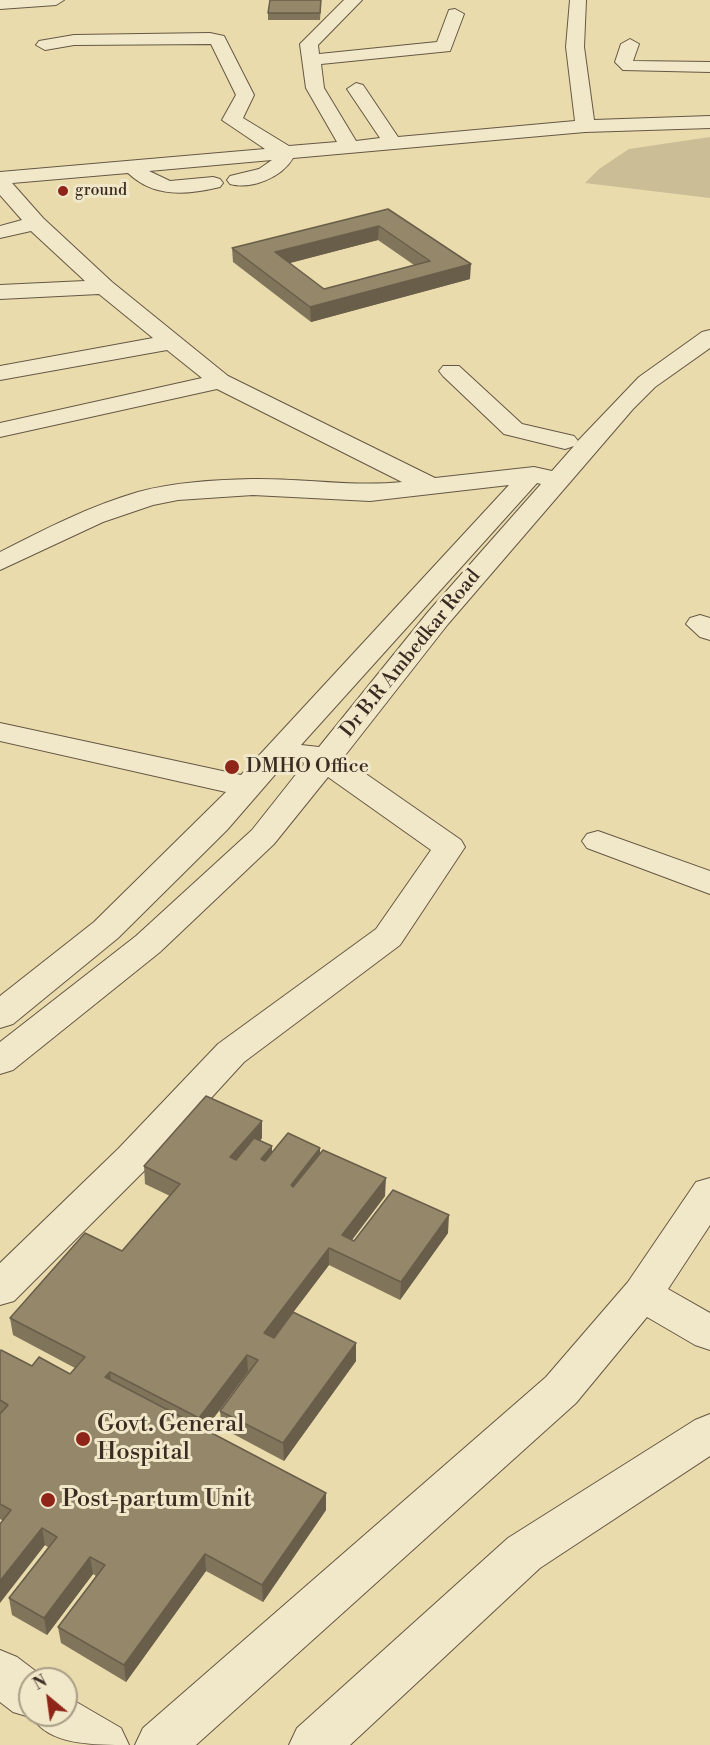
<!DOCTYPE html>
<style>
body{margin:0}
#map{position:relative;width:710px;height:1745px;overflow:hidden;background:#e9dbac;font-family:"Libre Bodoni",serif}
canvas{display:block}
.north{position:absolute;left:18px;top:1667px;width:60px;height:60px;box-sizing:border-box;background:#f1e8c9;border:2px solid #a89d86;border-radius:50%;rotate:331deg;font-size:16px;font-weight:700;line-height:24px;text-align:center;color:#3a2c22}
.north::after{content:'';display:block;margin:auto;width:21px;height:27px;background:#8f2418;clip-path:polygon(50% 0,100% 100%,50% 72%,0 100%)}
</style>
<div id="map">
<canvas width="710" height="1745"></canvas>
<div class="north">N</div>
</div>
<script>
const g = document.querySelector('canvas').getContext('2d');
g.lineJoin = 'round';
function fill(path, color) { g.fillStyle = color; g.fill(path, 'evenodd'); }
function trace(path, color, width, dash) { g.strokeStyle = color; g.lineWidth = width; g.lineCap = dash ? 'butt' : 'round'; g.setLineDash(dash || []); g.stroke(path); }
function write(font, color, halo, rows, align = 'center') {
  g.font = font + ' "Libre Bodoni",serif'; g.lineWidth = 6; g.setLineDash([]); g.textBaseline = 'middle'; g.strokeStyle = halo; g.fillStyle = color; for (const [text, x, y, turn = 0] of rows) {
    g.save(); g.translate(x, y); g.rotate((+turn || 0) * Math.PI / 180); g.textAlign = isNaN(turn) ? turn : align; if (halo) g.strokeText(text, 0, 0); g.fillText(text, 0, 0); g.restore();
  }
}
const green = new Path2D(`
 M710,137V198L585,183L599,169L629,149Z`);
const minor = new Path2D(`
 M0,0H64L56,5L0,9Z
 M344,0H362L318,45L319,54L437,42L449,10L455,9L464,14L450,51L321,64L324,88L356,141L380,138L347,89L356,83L363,85L398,137L575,121L566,47L570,0H586L584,47L594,120L710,116V128L585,132L293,158C282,177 252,190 230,184L227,180L230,176L259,169L272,160L149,171L170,181L213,177L220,179L223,183L220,187C187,195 154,198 128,173L12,183L43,218L112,282L228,376L435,478L534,467L552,471L574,446L565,449L504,434L443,376L439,371L443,366H459L522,424L574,436L578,441L574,445L639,377L702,332L710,330V348L655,387L633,409L448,624L343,758L461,840L465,847L400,945L244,1062L147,1168L14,1301L0,1305V1263L119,1148L218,1044L376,929L431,850L328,777L274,844L160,952L13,1070L0,1074V1042L136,936L252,830L305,763L295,760L292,755L227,830L118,938L13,1024L0,1028V996L94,922L226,792L0,741V723L241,775L509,485L370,501L253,495L178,500L153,505L103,522L0,570V552C45,529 90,506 138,492C174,482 214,480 252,479C302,478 352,487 402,482L217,389L0,437V423L202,378L167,350L0,380V366L153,338L99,294L0,299V285L85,281L31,231L0,238V226L22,220L0,195V172L265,149L222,120L236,95L211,44L74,45L45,50L36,45L39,41L74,35L210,33L224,36L254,95L243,118L289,146L337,142L306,88L300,44ZM537,483L541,484L428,612L319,747L301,745Z
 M630,39L639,44L633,61L710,62V72L623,70L615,62L621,44Z
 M700,615L710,618V640L700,637L686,624L690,618Z
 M598,831L710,871V894L587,848L582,841L587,834Z
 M710,1178V1225L668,1289L710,1313V1350L695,1345L647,1317L576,1403L196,1745H135L143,1728L546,1377L628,1282L696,1182Z
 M710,1414V1456L540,1568L350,1745H289L297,1728L508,1538L695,1420Z
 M0,1650L17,1657L46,1679H30V1715H66V1696L121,1728L129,1745C94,1745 49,1745 33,1718L13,1712L0,1702Z`);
const wall = new Path2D(`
 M321,6L320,20H268V13Z
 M388,209L470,279L311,322L233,262L232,248ZM378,240L414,265L324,289L289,263Z
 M262,1138L260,1141L272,1153H320L385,1196L352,1240L354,1241L448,1233L400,1300L329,1265L293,1312L356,1361L284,1461L222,1428L220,1411L249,1373L248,1372L205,1429L326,1510L263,1602L206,1571L126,1682L61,1643L58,1627L96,1576L93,1574L47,1635L12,1615L9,1598L48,1547L0,1519V1351L32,1366L70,1374L75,1368L13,1335L10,1318L122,1251L170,1196L145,1184L144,1166Z`);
const shadedWall = new Path2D(`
 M379,226L378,240L275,267V252Z
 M471,264L470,279L311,322L310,307Z
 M262,1121V1138L231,1175L230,1157Z
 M272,1146V1164L261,1159Z
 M320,1148V1165L291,1203V1185Z
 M386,1178L385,1196L342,1253V1235Z
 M449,1215L448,1233L400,1300L401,1282Z
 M329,1248V1265L264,1351V1333Z
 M356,1343V1361L284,1461L283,1443Z
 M247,1355L248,1372L201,1435L199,1418Z
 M110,1372L112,1389L105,1377Z
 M326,1493V1510L263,1602L262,1585Z
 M42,1528L45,1545L0,1603V1581Z
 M205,1554L206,1571L126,1682L124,1665Z
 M90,1557L93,1574L47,1635L44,1618Z`);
const building = new Path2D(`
 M270,0H321L320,13H268Z
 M388,209L471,264L310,307L232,248ZM379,226L430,261L324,289L275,252Z
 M206,1096L262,1121L230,1157L236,1160L254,1138L272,1146L261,1159L265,1161L288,1133L320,1148L291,1185L293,1187L323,1150L386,1178L342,1235L354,1241L393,1190L449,1215L401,1282L329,1248L264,1333L274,1338L293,1312L356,1343L283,1443L220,1411L258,1360L247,1355L199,1418L110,1372L105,1377L326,1493L262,1585L205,1554L124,1665L58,1627L105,1565L90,1557L44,1618L9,1598L57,1537L42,1528L0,1581V1524L11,1510L0,1504V1414L8,1405L0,1400V1351L1,1350L32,1366L39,1357L70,1374L85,1357L10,1318L85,1233L122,1251L180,1184L144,1166Z`);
const markers = [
 [63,191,6,"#8f2418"],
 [232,767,8,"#8f2418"],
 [83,1439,8,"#8f2418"],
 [48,1500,8,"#8f2418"]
];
const farPoinames = [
 ["ground",75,191]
];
const streetNames = [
 ["Dr B.R Ambedkar Road",411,654,-51]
];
const poiNames = [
 ["DMHO Office",246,767]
];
const nearPoinames = [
 ["Govt. General",97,1425],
 ["Hospital",97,1453],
 ["Post-partum Unit",62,1500]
];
fill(green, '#cbbd95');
trace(minor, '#665844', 2);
fill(minor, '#f1e8c9');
fill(wall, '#80745b');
fill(shadedWall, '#685e4a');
fill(building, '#95876a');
trace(building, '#685e4a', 1.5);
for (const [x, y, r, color] of markers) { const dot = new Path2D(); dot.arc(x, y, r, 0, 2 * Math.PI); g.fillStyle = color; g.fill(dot); trace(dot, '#f1e8c9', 2); }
write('16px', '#3a2c22', '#f1e8c9', farPoinames, 'left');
write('20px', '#3a2c22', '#f1e8c9', streetNames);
write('20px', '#3a2c22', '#f1e8c9', poiNames, 'left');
write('24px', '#3a2c22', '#f1e8c9', nearPoinames, 'left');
</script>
